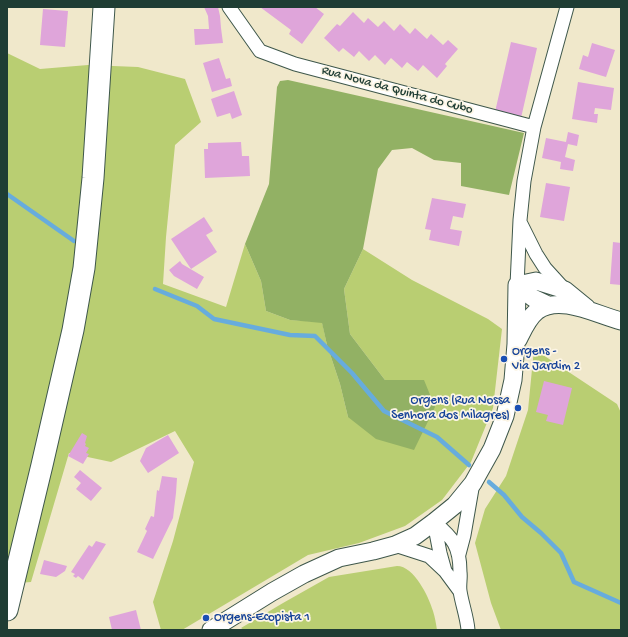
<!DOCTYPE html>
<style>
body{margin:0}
#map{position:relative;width:628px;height:637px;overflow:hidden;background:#f0e8cb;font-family:"Gochi Hand",sans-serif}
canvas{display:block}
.frame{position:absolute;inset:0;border:8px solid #1f3d34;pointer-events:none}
</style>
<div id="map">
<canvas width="628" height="637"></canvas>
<div class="frame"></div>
</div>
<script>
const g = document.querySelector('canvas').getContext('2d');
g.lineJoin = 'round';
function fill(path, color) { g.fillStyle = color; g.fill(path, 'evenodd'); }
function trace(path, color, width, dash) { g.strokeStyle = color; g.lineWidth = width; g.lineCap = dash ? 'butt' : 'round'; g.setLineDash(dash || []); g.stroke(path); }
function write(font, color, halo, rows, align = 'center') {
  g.font = font + ' "Gochi Hand",sans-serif'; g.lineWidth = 3.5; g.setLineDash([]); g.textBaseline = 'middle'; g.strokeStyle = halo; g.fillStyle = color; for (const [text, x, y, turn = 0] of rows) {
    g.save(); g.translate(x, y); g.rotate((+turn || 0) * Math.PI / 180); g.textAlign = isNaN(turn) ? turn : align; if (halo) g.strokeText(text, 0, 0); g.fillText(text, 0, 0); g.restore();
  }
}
const green = new Path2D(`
 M7,53L40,69L88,65L138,67L185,79L201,122L175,145L166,237L163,284L226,307L245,244L261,281L266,311L290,320L322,322L327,345L340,384L348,417L424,380H385L350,334L344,289L363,249L412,280L488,319L502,329L493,408L471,462L442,500L405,526L359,543L308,555L182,630H161L153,602L173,541L194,462L175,431L111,462L69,453L31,582L7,584Z
 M534,349L617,404L621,413V630H501L491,603L475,543L485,509L506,476L528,410Z
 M397,566C414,566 429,597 433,611C435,617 436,624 437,630H244L241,628L283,603L329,577Z`);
const forest = new Path2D(`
 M288,80L524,133L509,195L461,186V163L434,160L412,148L392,150L378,169L363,249L344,289L350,334L385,380H424L435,407L414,450L376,439L348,417L340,384L327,345L322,323L290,320L266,311L261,281L245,244L269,184L277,87L280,81Z`);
const stream = new Path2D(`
 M7,194L74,241
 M155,289L197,306L214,319L290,335L315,336L352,373L384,411L437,437L469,465
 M489,482L504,495L522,517L541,533L561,553L574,582L621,603`);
const building = new Path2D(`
 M204,7H218L220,16L221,28L223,43L195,45L194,29H209L208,16Z
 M260,7H315L324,14L302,44L289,34L291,30Z
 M43,9L68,11L65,47L40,45Z
 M353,12L364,23L368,18L378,27L384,21L394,31L400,24L410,34L415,28L427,39L431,34L443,45L448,40L458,49L445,64L447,66L437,78L423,65L418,71L407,62L402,68L391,58L385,65L375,55L369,61L359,51L354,57L343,48L339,52L324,38L337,24L340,26Z
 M511,42L537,48L521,118L495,112Z
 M592,43L615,50L606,77L579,69L583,55L588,57Z
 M219,58L226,79L230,78L232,86L212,92L203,63Z
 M578,82L614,88L611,110L595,108L594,114H598L597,123L572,119Z
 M234,91L242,115L232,119L230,113L217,117L211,99Z
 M568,132L579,135L577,146L568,144L565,157L575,160L573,171L560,169L561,162L542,158L546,138L566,142Z
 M241,142L242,156H249L250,176L205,178L204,149H208V143Z
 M546,183L570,187L564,221L540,217Z
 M432,198L466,204L463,218L453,216L450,229L462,231L459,246L429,240L431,230L425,229Z
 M204,217L213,231L206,235L217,252L191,269L171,239Z
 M613,242L621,243V285L610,284Z
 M180,261L182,264L204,277L197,289L174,276L169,270Z
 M544,381L572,388L563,425L546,421L548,415L536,412Z
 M82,433L87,436L85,443L86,444L85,446L89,448L86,453L89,454L83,464L68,456Z
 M168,435L179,453L148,473L140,461L146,448Z
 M80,470L102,488L91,501L76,489L81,483L74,477Z
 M162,476L177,478L176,493L173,518L153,559L137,552L147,531L145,529L151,516L154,517L157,490L159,491Z
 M96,541L106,544L83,580L78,576L76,578L73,576L75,574L71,572L89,545L92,547Z
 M44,560L67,566L65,571L56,577L40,574Z
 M136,610L141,630H112L109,617Z`);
const minor = new Path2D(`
 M229,7L260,51L295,64L534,127
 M520,222L536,254L545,268L565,290
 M517,285L520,220L524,181L534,127L567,7
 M434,522C453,538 460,546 460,572C461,578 459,584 460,591C462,604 467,617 468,630
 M434,522L440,553L445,571
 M395,545L429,556L445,571L459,590
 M459,554L464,535L473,483`);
const tertiary = new Path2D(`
 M517,285L536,281L565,290L587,308
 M517,285L533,298L548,305
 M518,340C523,330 528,318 537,311C560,294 597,315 621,321
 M211,630L272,592L304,574L339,558L373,551L395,545L415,536L434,522L455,505L473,483L492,449L505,416L513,380L516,344L517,285`);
const primary = new Path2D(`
 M7,610L42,465L73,330L84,268L93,178L104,7`);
const markers = [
 [504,359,4,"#1a4fb4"],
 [518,408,4,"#1a4fb4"],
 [206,618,4,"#1a4fb4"]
];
const streetNames = [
 ["Rua Nova da Quinta do Cubo",397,91,15]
];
const transitNames = [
 ["Orgens -",512,352],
 ["Via Jardim 2",512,367],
 ["Orgens (Rua Nossa",510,401,"right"],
 ["Senhora dos Milagres)",510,416,"right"],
 ["Orgens-Ecopista 1",214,618]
];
fill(green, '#b9ce72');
fill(forest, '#92b164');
trace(stream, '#67acdd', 4.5);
fill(building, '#dfa5da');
trace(minor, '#3e574b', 15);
trace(tertiary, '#3e574b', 19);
trace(primary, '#3e574b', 23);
trace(minor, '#fff', 13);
trace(tertiary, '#fff', 17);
trace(primary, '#fff', 21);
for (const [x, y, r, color] of markers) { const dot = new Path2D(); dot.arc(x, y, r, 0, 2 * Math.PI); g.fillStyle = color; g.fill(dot); trace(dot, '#fcf5e5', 1.5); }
write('13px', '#1f3d34', '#fcf5e5', streetNames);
write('13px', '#164399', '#fcf5e5', transitNames, 'left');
</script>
